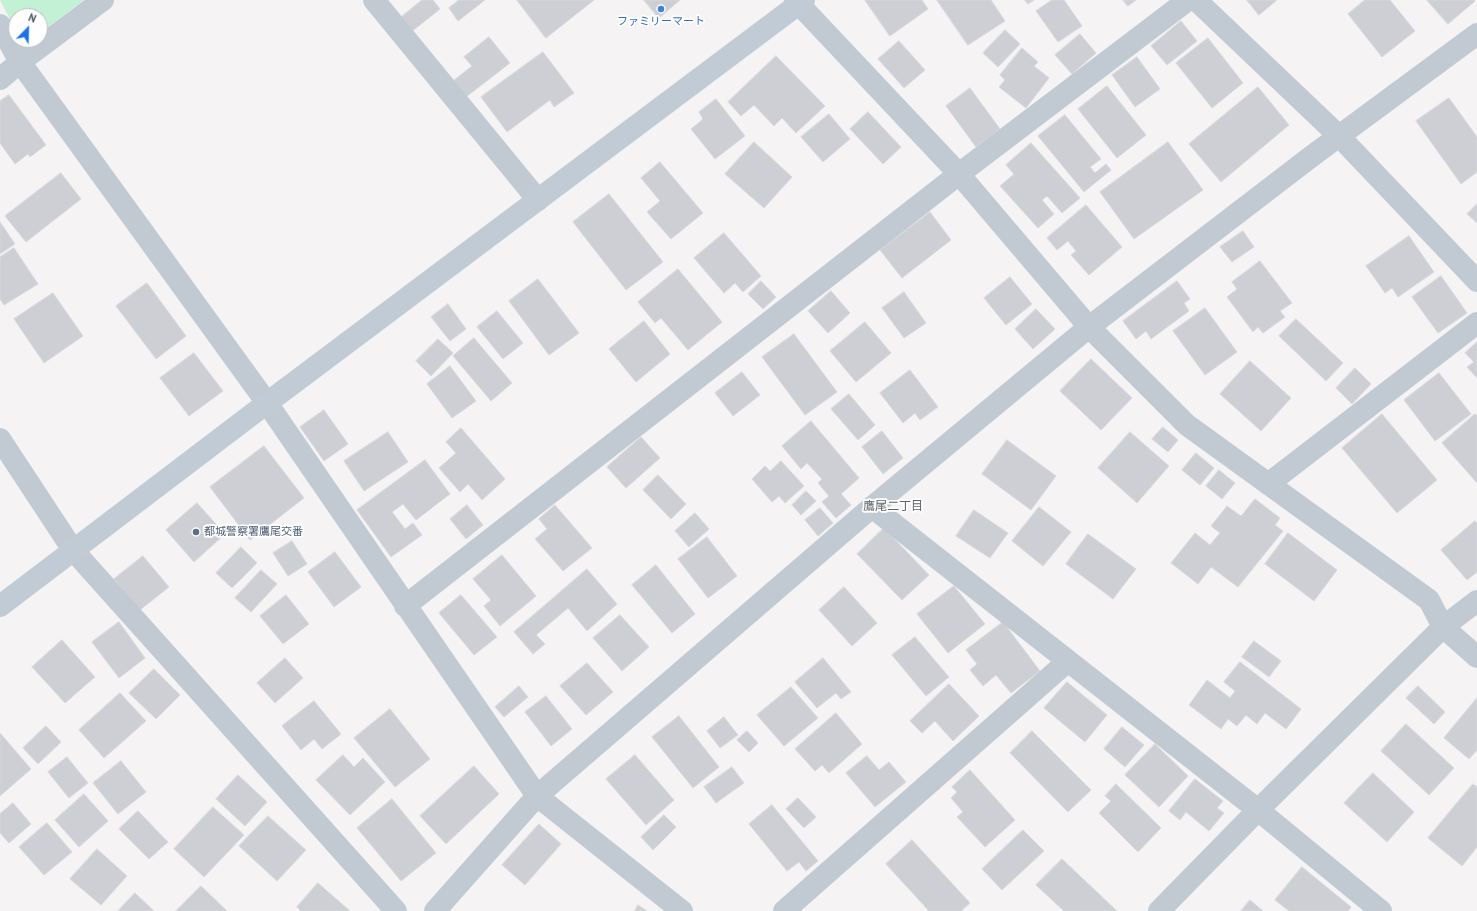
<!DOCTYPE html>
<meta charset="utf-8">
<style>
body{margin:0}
#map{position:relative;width:1477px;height:911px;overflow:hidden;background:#f5f3f3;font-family:"PT Sans",sans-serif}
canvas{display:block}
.north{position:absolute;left:8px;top:8px;width:40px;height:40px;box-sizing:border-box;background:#fff;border:1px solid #b7bbc0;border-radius:50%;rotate:23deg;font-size:11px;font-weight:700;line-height:16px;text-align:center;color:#4a5661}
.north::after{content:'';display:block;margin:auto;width:14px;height:18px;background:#1a73e8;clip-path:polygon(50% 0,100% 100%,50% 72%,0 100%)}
</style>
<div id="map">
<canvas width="1477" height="911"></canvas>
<div class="north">N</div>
</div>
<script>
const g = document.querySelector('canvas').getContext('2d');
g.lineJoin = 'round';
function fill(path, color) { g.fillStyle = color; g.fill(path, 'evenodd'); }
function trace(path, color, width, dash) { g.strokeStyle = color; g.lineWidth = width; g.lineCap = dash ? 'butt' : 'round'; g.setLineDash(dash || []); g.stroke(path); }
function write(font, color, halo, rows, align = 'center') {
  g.font = font + ' "PT Sans","Noto Sans JP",sans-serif'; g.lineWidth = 3.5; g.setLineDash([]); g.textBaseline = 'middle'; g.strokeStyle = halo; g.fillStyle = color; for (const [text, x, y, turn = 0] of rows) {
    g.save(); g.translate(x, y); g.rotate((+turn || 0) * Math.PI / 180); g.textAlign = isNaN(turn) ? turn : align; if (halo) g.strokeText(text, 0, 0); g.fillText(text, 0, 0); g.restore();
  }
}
const green = new Path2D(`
 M0,0H84L40,33V16H16V31Z`);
const building = new Path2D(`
 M422,0H433L440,9L410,33L399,19Z
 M459,0H485L458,21L449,8Z
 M517,0H594L546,38Z
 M644,0H680L659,18Z
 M865,0H922L928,9L890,36Z
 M937,0H991L1005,21L968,45Z
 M1025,0H1034L1028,4Z
 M1052,0H1064L1082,26L1058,42L1036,11Z
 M1123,0H1136L1128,6Z
 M1247,0H1277L1259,15Z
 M1365,0H1390L1415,31L1382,57L1348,14Z
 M1427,0H1474L1475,1L1448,24Z
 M1181,21L1197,41L1167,65L1151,46Z
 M1005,30L1020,44L998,67L983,53Z
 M1080,34L1096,53L1072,74L1055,55Z
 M489,37L510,63L466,97L453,81L472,66L464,57Z
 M1208,38L1243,83L1212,108L1176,63Z
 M899,41L925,70L904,88L878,59Z
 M1022,48L1038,62L1034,66L1049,78L1026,108L999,87L1005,80L1000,75Z
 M543,52L574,93L554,107L550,100L507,132L481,97Z
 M776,56L825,106L796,133L782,118L774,126L754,105L741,116L728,102Z
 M1137,57L1160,89L1135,107L1112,75Z
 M1107,86L1146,135L1117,158L1078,109Z
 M1258,87L1289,125L1221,182L1189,144Z
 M970,88L1000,129L976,147L946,106Z
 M9,95L46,145L30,157L28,154L15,164L0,143V101Z
 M1449,98L1477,137V172L1461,184L1416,121Z
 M716,99L745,136L715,159L691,129L703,119L699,112Z
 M868,112L901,147L883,164L850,129Z
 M829,114L850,139L823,162L801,137Z
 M1065,115L1101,159L1090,167L1095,173L1106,164L1111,170L1084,192L1038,136Z
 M754,142L792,177L764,208L725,174Z
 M1168,142L1203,190L1134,239L1100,192Z
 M1031,143L1080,198L1062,213L1047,196L1042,200L1054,214L1038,228L1000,186L1014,174L1006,165Z
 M660,162L703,213L671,239L647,212L660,201L641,178Z
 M61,173L81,199L26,242L5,216Z
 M609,194L663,262L626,290L573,222Z
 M1477,204V223L1467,214Z
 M1086,205L1122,247L1089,275L1071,255L1076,251L1068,241L1057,250L1047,238Z
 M930,212L951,240L902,278L880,250Z
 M0,222L15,244L0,254Z
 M1243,231L1254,247L1232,262L1220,247Z
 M724,233L761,276L743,292L735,283L724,293L694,258Z
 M1409,236L1434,272L1398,297L1392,288L1385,293L1366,266Z
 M14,248L38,284L4,305L0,299V257Z
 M1260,261L1292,303L1280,311L1285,317L1263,333L1258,327L1253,332L1227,297L1237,289L1232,282Z
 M678,269L722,322L688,350L661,318L655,323L638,302Z
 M1441,276L1467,313L1438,333L1412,297Z
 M1010,277L1032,304L1006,325L984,298Z
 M538,279L579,333L549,355L509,301Z
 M761,281L776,297L763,309L748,294Z
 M1177,281L1190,299L1184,303L1189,311L1151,339L1146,331L1136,339L1123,321Z
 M147,283L186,336L156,359L116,306Z
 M831,291L850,313L828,333L808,311Z
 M904,292L926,323L904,338L882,308Z
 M53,293L83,336L44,363L14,319Z
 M448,304L466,329L450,341L431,317Z
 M1205,308L1237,352L1205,375L1173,331Z
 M1036,309L1055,329L1033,349L1015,329Z
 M497,311L523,343L503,359L477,327Z
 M1296,319L1343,363L1326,381L1279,336Z
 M644,321L670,354L636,382L609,349Z
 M865,322L891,353L856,382L830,351Z
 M794,334L837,392L805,415L762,357Z
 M474,338L512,383L491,401L453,356Z
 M438,339L453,353L431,376L416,361Z
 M1477,342V378L1467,367L1474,362L1465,353Z
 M194,353L223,391L189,416L160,378Z
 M1091,359L1132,398L1101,430L1060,391Z
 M1250,361L1291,398L1261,431L1220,394Z
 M450,366L476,401L452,418L427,384Z
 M1355,368L1371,384L1352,404L1336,388Z
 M910,370L938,407L920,420L915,413L903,423L880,393Z
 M742,372L760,395L733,416L715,393Z
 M1439,373L1471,414L1435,441L1404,400Z
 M849,394L875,425L858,440L831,409Z
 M324,410L348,444L324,461L300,427Z
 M1382,414L1437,480L1397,513L1342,448Z
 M1475,414L1477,416V483L1442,443Z
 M811,421L859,478L841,494L851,505L836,518L822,502L829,496L818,483L822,479L807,463L801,469L782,446Z
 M1163,427L1178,440L1168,452L1152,439Z
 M461,428L505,479L482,500L468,484L460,492L439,468L456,453L446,442Z
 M882,431L903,458L883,474L862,447Z
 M388,432L408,462L364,491L344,461Z
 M1130,432L1169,466L1137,503L1098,468Z
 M641,437L660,458L626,488L607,467Z
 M1007,440L1056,476L1031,510L982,474Z
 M264,446L304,498L250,540L210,487Z
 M1196,453L1214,468L1200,485L1182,470Z
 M425,460L450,494L416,520L403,504L392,512L405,529L413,523L422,535L391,557L357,510Z
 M781,461L804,486L785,503L779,496L772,502L752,479L765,466L770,471Z
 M1219,470L1235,483L1222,499L1206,486Z
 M658,475L686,504L671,519L643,490Z
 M806,491L816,501L801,515L792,505Z
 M1255,499L1280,518L1275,525L1283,531L1238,587L1211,567L1198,584L1171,563L1195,533L1210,545L1220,533L1211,526L1227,506L1241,516Z
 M197,503L225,534L194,562L166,530Z
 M467,505L483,525L466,539L450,519Z
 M555,505L592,548L563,571L535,539L547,529L539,519Z
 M1039,507L1071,532L1043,566L1012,541Z
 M820,508L833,523L818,536L805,520Z
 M974,510L1008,533L990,558L956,536Z
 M695,513L709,529L689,547L675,531Z
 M1475,521L1477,523V572L1467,580L1441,550Z
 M884,528L929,575L902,600L857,554Z
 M1288,533L1337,570L1314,601L1265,564Z
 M1088,534L1136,569L1113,599L1066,564Z
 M707,537L737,576L708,598L678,559Z
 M292,541L307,564L288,576L273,553Z
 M241,547L257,563L232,588L216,573Z
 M335,552L361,587L334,607L308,572Z
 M502,555L536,596L500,626L484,606L491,600L473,579Z
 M143,556L169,587L140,610L114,579Z
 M656,565L695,614L672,633L632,585Z
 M587,569L617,604L587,631L568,608L536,635L545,644L533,654L514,632Z
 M261,570L277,584L251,612L235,598Z
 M954,586L985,624L948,653L917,614Z
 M844,587L877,623L852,646L819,610Z
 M286,595L309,624L283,644L260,616Z
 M461,595L497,637L474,655L439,613Z
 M620,615L649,647L622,671L593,638Z
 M119,622L145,658L119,678L92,642Z
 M1003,622L1040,671L1011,693L996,675L983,686L970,670L977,664L966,650Z
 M915,637L949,677L926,696L892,655Z
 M62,640L95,677L65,703L32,667Z
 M1254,641L1281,661L1269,677L1242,657Z
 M285,658L303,678L275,703L257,683Z
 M823,658L851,692L841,699L836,693L817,708L795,682Z
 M1240,662L1301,709L1286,729L1265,713L1257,724L1246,715L1237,726L1228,719L1221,729L1189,705L1207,680L1230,698L1235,691L1224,682Z
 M587,663L613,692L586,715L560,686Z
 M154,669L180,695L156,719L129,693Z
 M1067,682L1107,715L1085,742L1044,708Z
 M949,684L979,716L953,741L935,721L922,733L910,721Z
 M519,686L528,697L504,717L495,707Z
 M1418,686L1445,712L1434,724L1406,698Z
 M791,687L818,718L784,746L757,715Z
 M120,693L146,721L104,758L79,730Z
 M546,696L572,729L551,746L525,712Z
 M1477,698V750L1469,759L1444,738Z
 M314,701L341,734L322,749L314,739L301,750L282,726Z
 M390,709L430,759L395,787L354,738Z
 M836,713L862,744L829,773L822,765L815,771L795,749Z
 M679,716L719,767L693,788L652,737Z
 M724,717L738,735L720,748L707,731Z
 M1406,724L1454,768L1429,795L1381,751Z
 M46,726L61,742L38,764L23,748Z
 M1122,727L1144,745L1125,767L1104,749Z
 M747,731L758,743L749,752L737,740Z
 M1032,731L1091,790L1068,812L1010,753Z
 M0,733L31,769L0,796Z
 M1155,744L1188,776L1159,807L1125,775Z
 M343,755L354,767L363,758L385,782L350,815L316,780Z
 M635,755L674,800L646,825L606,779Z
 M867,756L879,770L889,762L906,782L875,807L846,773Z
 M67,757L88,783L69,798L48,772Z
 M121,761L146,792L118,814L93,783Z
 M474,766L499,794L446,844L420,816Z
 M732,767L744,783L716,803L704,787Z
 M970,770L1015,820L985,847L957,817L963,812L951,798L957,792L952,787Z
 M1373,773L1414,812L1387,842L1344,803Z
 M238,775L267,802L245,826L216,799Z
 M1195,779L1223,801L1217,808L1224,813L1209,831L1186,812L1180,820L1169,811Z
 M1116,784L1161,828L1138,852L1099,813L1111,801L1105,796Z
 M1473,784L1477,787V847L1462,866L1428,838Z
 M84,794L108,821L79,847L55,820Z
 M798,798L816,817L804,828L786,809Z
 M392,799L436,853L401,881L357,828Z
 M13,803L31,824L9,843L0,833V814Z
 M772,805L818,861L806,871L799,862L787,871L749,824Z
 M213,807L244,835L204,877L174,849Z
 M138,811L168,842L149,859L119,829Z
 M664,815L676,827L653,850L641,837Z
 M268,816L306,850L277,881L239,846Z
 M47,823L72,852L44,875L19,847Z
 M539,824L561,844L525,885L502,865Z
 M1023,830L1044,851L1002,890L982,869Z
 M912,840L970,903L961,911H929L886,864Z
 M97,849L127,876L101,905L70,879Z
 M1062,859L1117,911H1064L1036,885Z
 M1302,867L1351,907L1348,911H1289L1275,900Z
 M318,883L350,911H301L297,907Z
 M201,886L227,911H176Z
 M135,893L154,911H118Z
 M1250,900L1263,911H1241Z
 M638,905L647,911H635Z`);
const street = new Path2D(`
 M374,0L538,200
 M795,0L959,174L1089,327L1187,425L1429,600L1443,627L1477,657
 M1196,0L1339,136L1477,281
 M0,25L20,62L267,403L537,796L682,911
 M0,79L20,62L103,0
 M0,439L73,550L396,911
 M1268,484L1477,323
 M872,507L1258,810L1381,911
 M405,606L959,174L1188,0
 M435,911L537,796L872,507L1089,327L1312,156L1477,34
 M784,911L1068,661
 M1159,911L1258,810L1443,627L1477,601`);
const secondary = new Path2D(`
 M0,606L267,403L804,0`);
const markers = [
 [661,9,4,"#3f7fe0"],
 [196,532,4,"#5c6f8a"]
];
const shopNames = [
 ["ファミリーマート",661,22]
];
const serviceNames = [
 ["都城警察署鷹尾交番",204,532]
];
const neighbourhoodNames = [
 ["鷹尾二丁目",893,507]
];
fill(green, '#c3f1d5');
fill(building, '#cdcfd5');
trace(building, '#d7d9de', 1);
trace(street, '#c1cad2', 22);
trace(secondary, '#c1cbd6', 22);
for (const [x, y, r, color] of markers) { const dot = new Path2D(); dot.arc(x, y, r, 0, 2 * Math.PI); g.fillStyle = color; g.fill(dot); trace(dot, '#fff', 1.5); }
write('11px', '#366cbe', '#fff', shopNames);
write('11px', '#4e5e75', '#fff', serviceNames, 'left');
write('12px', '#5f6368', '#fff', neighbourhoodNames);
</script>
